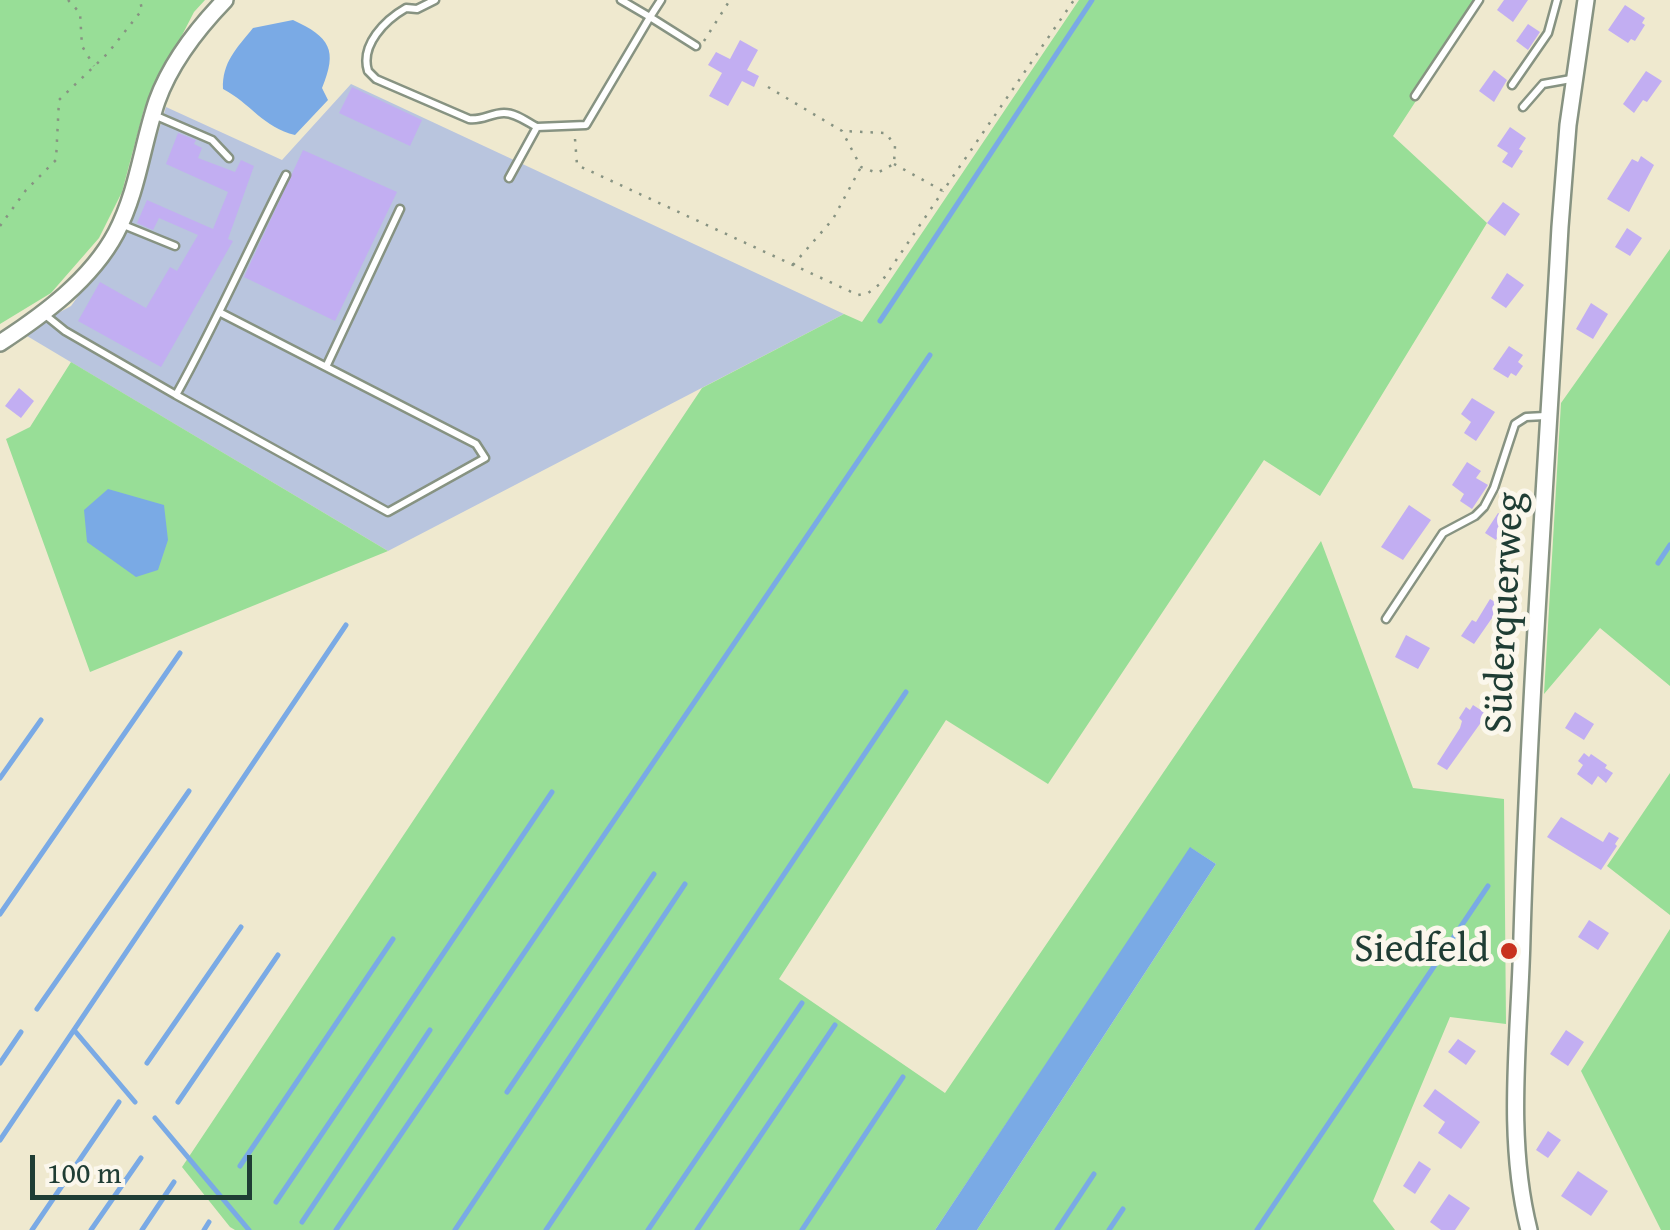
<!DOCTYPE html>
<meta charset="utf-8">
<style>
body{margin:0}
#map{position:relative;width:1670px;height:1230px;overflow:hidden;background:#efe9cf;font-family:"Gentium Book Plus",serif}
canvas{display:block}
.scale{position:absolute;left:30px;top:1155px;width:222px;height:45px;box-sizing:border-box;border:5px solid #1f3d34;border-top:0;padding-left:12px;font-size:30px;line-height:35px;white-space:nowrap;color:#1f3d34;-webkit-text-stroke:8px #fbf7ec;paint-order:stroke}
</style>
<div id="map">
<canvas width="1670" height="1230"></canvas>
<div class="scale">100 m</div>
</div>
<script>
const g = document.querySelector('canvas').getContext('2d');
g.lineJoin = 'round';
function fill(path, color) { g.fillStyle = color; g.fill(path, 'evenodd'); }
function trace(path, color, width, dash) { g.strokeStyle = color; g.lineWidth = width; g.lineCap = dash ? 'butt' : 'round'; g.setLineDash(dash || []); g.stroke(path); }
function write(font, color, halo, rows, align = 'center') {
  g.font = font + ' "Gentium Book Plus",serif'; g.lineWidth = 10; g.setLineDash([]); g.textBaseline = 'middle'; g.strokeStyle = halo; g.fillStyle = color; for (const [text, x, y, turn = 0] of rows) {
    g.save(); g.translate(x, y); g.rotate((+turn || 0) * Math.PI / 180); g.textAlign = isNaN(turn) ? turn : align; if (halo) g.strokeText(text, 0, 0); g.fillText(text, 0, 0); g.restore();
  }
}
const industrial = new Path2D(`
 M351,84L844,314L388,551L22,333L71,306L114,246L138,197L166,107L282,160Z`);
const green = new Path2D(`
 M0,0H205L194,12L144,109L122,192L99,238L51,293L0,324Z
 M1079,0H1482L1393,136L1487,223L1320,496L1264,460L1048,784L946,720L779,979L945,1093L1321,541L1413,788L1504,799L1506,1024L1450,1017L1373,1201L1395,1230H977L1216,864L1191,848L935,1230H235L230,1227L182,1167L702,388L844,314L862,322Z
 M1670,249V686L1600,628L1544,694L1561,403Z
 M71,362L388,551L90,672L6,439L30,427Z
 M1670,773V915L1607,866Z
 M1670,929V1230H1661L1581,1071Z`);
const water = new Path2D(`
 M293,20C330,37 338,50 322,88L328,100L295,135C264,128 250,103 223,89C222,62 237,48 253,28Z
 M108,489L164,505L168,540L158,570L136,577L87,542L84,510Z
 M1190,847L1216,864L977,1230H935Z`);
const stream = new Path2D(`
 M880,321L1092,0
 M1658,563L1670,545
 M0,778L41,720
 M0,914L180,653
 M37,1009L189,791
 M74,1030L135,1102
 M0,1063L21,1032
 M147,1063L241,927
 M507,1092L654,874
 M178,1102L278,955
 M155,1118L249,1230
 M0,1140L346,625
 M240,1166L393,939
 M276,1202L552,792
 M302,1222L430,1030
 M32,1230L119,1102
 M91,1230L141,1158
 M142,1230L174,1182
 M204,1230L209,1222
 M336,1230L930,355
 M455,1230L685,884
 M546,1230L906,692
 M648,1230L802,1003
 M697,1230L835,1025
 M802,1230L903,1077
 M1057,1230L1094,1174
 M1109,1230L1123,1209
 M1257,1230L1488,886`);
const building = new Path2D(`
 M1504,0H1528L1513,22L1497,10Z
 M1625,5L1645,18L1642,23L1645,25L1635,41L1631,39L1628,43L1608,30Z
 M1528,24L1540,32L1528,50L1516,41Z
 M740,40L758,50L747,70L759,76L754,87L742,81L728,106L709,96L722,73L708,65L716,52L730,59Z
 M1494,70L1507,80L1494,102L1479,91Z
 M1646,71L1662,81L1647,102L1643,100L1634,113L1623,104Z
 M352,87L422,120L410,146L339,113Z
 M1510,127L1526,138L1519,149L1523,151L1512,168L1502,162L1508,153L1497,146Z
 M178,133L196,140L194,144L202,148L198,158L235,172L241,160L254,166L228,239L233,241L161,367L78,321L100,282L146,308L170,267L177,271L198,235L159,218L153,230L137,223L147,200L213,229L228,192L166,164Z
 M303,150L397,192L335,321L244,277Z
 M1641,156L1654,165L1629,212L1607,199L1632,159L1638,162Z
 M1503,202L1520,214L1505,236L1487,223Z
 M1627,228L1642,238L1630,256L1615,247Z
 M1507,273L1524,285L1506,308L1491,298Z
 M1591,303L1608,314L1593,339L1576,329Z
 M1509,346L1523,355L1518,362L1523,366L1516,376L1511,373L1508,378L1493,369Z
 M19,388L34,401L21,418L5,406Z
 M1472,398L1495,412L1476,441L1464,433L1471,422L1461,414Z
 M1467,462L1481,471L1476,478L1488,485L1472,509L1460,501L1464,494L1452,485Z
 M1409,505L1431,520L1403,560L1381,547Z
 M1498,513L1512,521L1502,536L1499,534L1496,540L1485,533Z
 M1490,599L1507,609L1498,622L1492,618L1474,644L1461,636L1472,620L1476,622Z
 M1406,635L1430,648L1418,669L1395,657Z
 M1473,705L1487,714L1447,770L1437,764L1460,728L1462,721L1459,718L1466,707L1470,710Z
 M1575,712L1594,724L1584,740L1565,728Z
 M1584,753L1589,757L1591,754L1607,765L1605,768L1613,773L1606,783L1598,776L1592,785L1577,774L1583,765L1578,761Z
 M1561,817L1603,842L1609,832L1619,838L1615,844L1617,846L1601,870L1547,837Z
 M1589,920L1609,933L1598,950L1578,937Z
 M1566,1030L1584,1042L1568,1066L1550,1054Z
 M1458,1039L1476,1051L1466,1065L1448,1052Z
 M1435,1089L1480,1122L1461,1149L1438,1133L1445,1122L1423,1106Z
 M1548,1131L1561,1140L1548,1158L1536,1150Z
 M1419,1161L1431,1169L1415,1194L1403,1186Z
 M1578,1171L1608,1191L1591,1216L1561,1196Z
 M1449,1194L1470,1208L1455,1230H1441L1430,1222Z`);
const path = new Path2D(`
 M68,0L80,13L82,46L94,66
 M704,41L730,0
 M768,87L842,131L861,167L877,173L894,164L895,146L886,133L842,131
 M575,139L577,165L858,295L868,293L880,284L943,191
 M894,164L943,191L1074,0
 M0,226L26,190L56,160L59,100L108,53L142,10L140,0
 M793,265L833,219L861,167`);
const service = new Path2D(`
 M435,0L417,9L406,8C385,20 360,45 368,71L376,79L469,119C482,121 491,113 504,113C516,113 527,122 537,127L509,178
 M621,0L650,17L661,0
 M1512,85L1548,33L1557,0
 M1415,96L1479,0
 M1523,107L1543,84L1571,79
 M154,115L212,140L229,158
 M537,127L586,125L650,17L696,46
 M121,224L175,246
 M44,314L65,331L176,395C216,323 249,248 286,175
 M326,367L400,209
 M176,395L388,512L485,458L476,444L221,313
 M1386,619L1443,533L1475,516L1484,507L1494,488L1515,424L1526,417L1545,416`);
const tertiary = new Path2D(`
 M0,343C43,315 91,280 116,233C138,191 142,145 157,101C171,62 197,29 225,0
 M1529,1230C1505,1135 1520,1033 1522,936C1529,700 1547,463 1560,227L1568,125L1586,0`);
const markers = [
 [1509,951,10,"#c8321e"]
];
const streetNames = [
 ["Süderquerweg",1506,613,-87]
];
const poiNames = [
 ["Siedfeld",1489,951]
];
fill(industrial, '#b9c5de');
fill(green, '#98de97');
fill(water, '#7aaae5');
trace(stream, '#7aaae5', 5);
fill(building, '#c2aef2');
trace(service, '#879382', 11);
trace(tertiary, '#879382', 20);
trace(path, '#879382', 2.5, [2.5, 8]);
trace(service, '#fff', 6);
trace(tertiary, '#fff', 15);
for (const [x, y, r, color] of markers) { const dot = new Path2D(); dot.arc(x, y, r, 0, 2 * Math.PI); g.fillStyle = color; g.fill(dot); trace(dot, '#fbf7ec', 4); }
write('40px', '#1f3d34', '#fbf7ec', streetNames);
write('40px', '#1f3d34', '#fbf7ec', poiNames, 'right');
</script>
